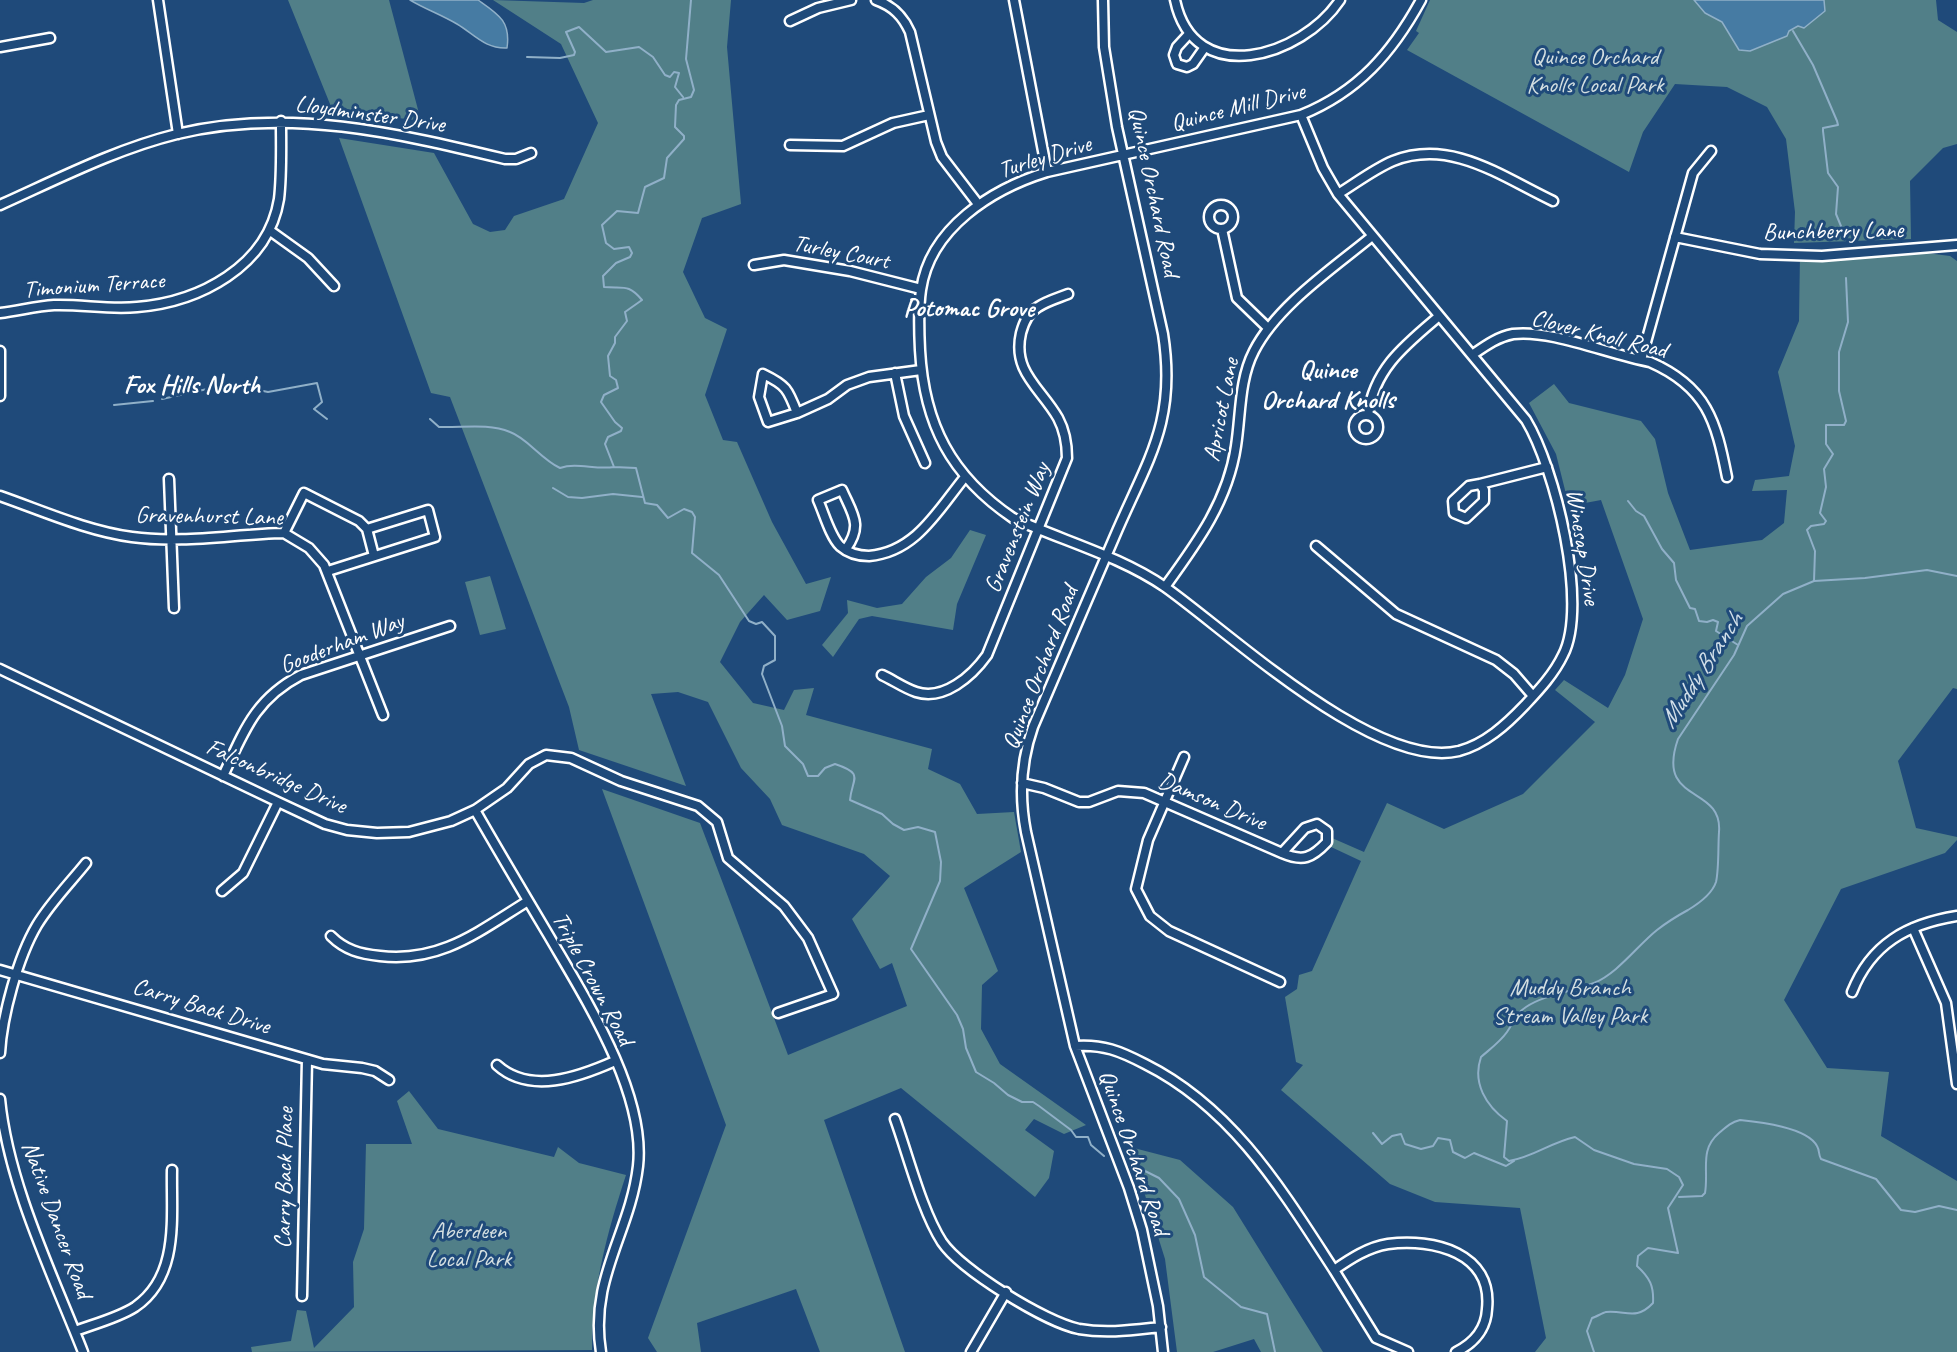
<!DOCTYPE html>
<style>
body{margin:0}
canvas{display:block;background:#1f4a7a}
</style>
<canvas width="1957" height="1352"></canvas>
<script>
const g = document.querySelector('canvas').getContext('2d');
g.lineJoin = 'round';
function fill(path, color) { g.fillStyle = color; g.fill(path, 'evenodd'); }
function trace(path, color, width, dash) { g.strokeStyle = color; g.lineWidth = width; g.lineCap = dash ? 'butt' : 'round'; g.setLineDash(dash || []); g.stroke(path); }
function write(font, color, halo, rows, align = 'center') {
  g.font = font + ' Caveat,sans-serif'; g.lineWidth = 6; g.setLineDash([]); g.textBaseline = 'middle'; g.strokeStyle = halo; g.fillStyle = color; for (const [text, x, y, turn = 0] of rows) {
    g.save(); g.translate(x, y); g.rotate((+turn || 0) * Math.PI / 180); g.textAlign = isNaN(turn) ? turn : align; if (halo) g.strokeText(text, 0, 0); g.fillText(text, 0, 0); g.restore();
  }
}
const green = new Path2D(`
 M288,0H389L421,121L332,109Z
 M493,0L584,3L593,0H731L727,47L741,204L702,218L683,272L705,318L727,329L705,395L723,440L737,442L772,522L806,584L831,577L820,611L787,620L764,595L740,622L720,662L753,703L784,710L794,690L814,688L806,715L932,749L928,769L960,784L977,814L1014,812L1021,852L964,888L998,971L982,985L981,1029L1000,1064L1086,1125L1064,1134L1034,1119L1025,1130L1054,1151L1049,1178L1035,1197L901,1088L824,1120L905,1352H820L796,1289L697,1323L701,1352H657L648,1338L726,1125L602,789L700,823L788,1055L907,1006L892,963L880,969L852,919L890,876L864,854L782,825L770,799L741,768L708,702L678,692L651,694L686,786L579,750L569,707L450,397L431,393L339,138L434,153L473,224L490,232L505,230L514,216L564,199L598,123L561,44Z
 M1430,0H1936L1938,20L1957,32V144L1943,148L1910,181L1911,239L1794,243L1795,212L1786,139L1767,107L1727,87L1675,84L1643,132L1629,172L1407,50L1419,33L1416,31Z
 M1903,250L1950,256L1957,261V689L1953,688L1898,761L1916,828L1957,837V840L1945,853L1841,889L1784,1000L1827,1068L1889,1072L1881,1136L1957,1181V1352H1535L1546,1338L1520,1208L1435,1202L1390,1184L1281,1090L1303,1065L1296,1062L1285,997L1297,989L1299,975L1312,971L1361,861L1329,846L1332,838L1364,852L1387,803L1444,829L1523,794L1595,722L1555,690L1564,680L1608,708L1625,675L1643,619L1601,500L1569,506L1556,454L1529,403L1554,384L1569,403L1641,421L1655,439L1668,493L1690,550L1762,540L1784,523L1787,490L1752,491L1755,480L1789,476L1795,446L1778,372L1799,321L1800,255Z
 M970,530L986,535L957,604L953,630L872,616L859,619L833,657L822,645L848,613L847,600L877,608L902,604L926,577L951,558Z
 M490,576L506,629L480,635L465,582Z
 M409,1091L438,1129L554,1157L558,1147L579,1163L626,1175C607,1233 592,1288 592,1350L252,1352L251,1347L291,1341L297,1310L306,1311L314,1348L354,1307L353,1262L364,1229L366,1144H412L397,1101Z
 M1130,1147L1180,1160L1233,1207L1323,1352H1261L1254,1339L1213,1352H1177L1165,1259Z`);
const water = new Path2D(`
 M410,0H478C498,14 511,21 507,48C485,49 474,34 457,24C442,15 425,9 410,0Z
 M1694,0H1824L1825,11L1804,28L1798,26L1789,31L1787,36L1750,51L1739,50L1722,22L1705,13Z`);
const stream = new Path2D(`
 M691,0L686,59L694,90L691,97L679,100L676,105L675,127L684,136V139L667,158L664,178L645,187L638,213L617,211L602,225L606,243L614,249L629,247L632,253L630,257L616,263L603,276L604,287C623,289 628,283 642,300L625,312L627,321L615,337V343L608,356L610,376L616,380L618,388L604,395L601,402L615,422L622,428L621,431L608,437L605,444L614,467L636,468L645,503L657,505L668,518L684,509L692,512L695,517L692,553L719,575L749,621L756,624L762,622L775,636V660L764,666L762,674L782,726L785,746L803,764L808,776H818L825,768L835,764C865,774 852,778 850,800L882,814L893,824L904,830L918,827L935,832L941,862L940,881L911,949L957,1015L963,1029L966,1048L976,1072L994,1083L1008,1095L1022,1102H1033L1039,1106L1071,1130L1076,1137H1088L1091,1145L1104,1156
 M1793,31L1813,65L1837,121L1838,125L1823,128V131L1828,173L1838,187L1836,214L1843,231
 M527,57L560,58L574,55L575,52L566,32L579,27L606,52L639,47L653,57L665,75L670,77L674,72L679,73L675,87L683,97
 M162,399L230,384L268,392L317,383L322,402L314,409L327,419
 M114,405L153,401
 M430,419L439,427C462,428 488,423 510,432C527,438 541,459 560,468C577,462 595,470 614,467
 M553,488L568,497L582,498L613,494L642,497
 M1628,501L1636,511L1644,516L1662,549L1674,563L1676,580L1690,608L1695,609L1699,621L1707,622L1713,620L1718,622L1716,631L1738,645
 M1814,581L1815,551L1807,530L1811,526L1824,524L1826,521L1820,513L1826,487L1824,469L1833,454L1826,444V425H1844L1846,421L1839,391V352L1848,322L1846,278
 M1373,1133L1382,1144L1392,1136L1401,1134L1405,1144L1421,1149L1433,1146L1438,1138L1450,1140L1453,1152L1465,1158L1474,1153L1506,1166L1514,1161
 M1133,1165L1159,1178L1179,1199L1195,1235L1204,1277L1241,1307L1267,1314L1275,1352
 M1679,1197L1702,1196L1705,1193C1709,1170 1699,1150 1719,1133C1726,1127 1731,1122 1740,1120C1759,1122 1807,1127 1817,1146C1820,1151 1818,1154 1821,1159L1876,1179L1901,1210L1915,1212L1939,1206L1957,1210
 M1594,1352L1587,1331L1592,1318C1596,1317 1602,1313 1606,1312C1626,1310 1636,1321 1653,1303C1654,1286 1650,1278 1637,1266L1638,1256L1648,1248L1678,1253L1668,1208L1683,1185L1679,1177L1667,1169L1634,1164L1594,1150L1575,1137C1549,1143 1534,1157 1509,1161L1504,1157L1507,1121C1486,1106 1472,1083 1481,1057C1490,1049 1500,1042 1507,1032C1514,1022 1515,1014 1526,1007C1546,994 1572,992 1594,983C1618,973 1637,946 1657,930C1666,923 1677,916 1688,910C1698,904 1712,894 1716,882C1719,869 1718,846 1719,832C1723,784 1655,805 1678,739L1734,655L1747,626L1783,594L1814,581L1865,578L1927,570L1957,576`);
const minor = new Path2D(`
 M158,0L178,134
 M876,0C893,6 903,16 910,32L936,142L942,157L978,204
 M1014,0L1047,172
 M1103,0L1104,47L1117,127L1163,334C1177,423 1147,460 1114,538C1087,601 1060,663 1033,727C1021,761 1019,796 1026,832L1075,1046L1129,1188L1142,1230L1158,1306L1163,1352
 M1175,0C1194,90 1302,57 1340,0
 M790,21L818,8L851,0
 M1189,34L1177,47L1174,55L1177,64L1187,67L1193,64L1205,47
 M0,47L50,38
 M1301,115L1323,168L1338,194L1526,420C1555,468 1589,605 1563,655C1554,674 1539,690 1525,705C1506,725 1485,744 1459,751C1376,771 1230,633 1165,587C1120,556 1063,541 1013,518C951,476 924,424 920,350C919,330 918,310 921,290C930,228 992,189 1047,172L1301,115C1358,92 1392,53 1421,0
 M790,145L843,146L893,123L929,115
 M1338,194C1356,183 1374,169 1393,161C1451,138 1502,177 1553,201
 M0,205C58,179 116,149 177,134C288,107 397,133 505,159H516L531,153
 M1209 217a12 12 0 1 1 24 0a12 12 0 1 1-24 0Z
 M1222,229L1237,298L1268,328
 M269,230L308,258L334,286
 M1675,237L1760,254L1822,256L1957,245
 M754,265L784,260L850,271L921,289
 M0,313C18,311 36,306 54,305C82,304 109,310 137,307C199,302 268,267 279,199C282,174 281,147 281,121
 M0,351V396
 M1472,355C1485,346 1497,337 1513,334C1551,329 1610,355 1650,362C1707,387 1716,421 1727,477
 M1641,360L1693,173L1711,151
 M895,373L904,416L925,463
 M797,413C788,389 786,385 763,374L759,397L768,422L797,413L828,399L847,385L869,377L921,370
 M1354 427a12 12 0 1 1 24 0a12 12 0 1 1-24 0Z
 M1368,415C1374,369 1405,345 1438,317
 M169,479L174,608
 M1480,484L1484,490V501L1466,518L1454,513L1453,501L1469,486Z
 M1480,484L1547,467
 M0,496C43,511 87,531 132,537C182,544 234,534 284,533L309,548L324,565L383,715
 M284,533L304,493L359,521L367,529L374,556
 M1316,546L1396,614L1496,660L1514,674L1533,696
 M846,549C863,525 853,515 842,490L818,500C824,513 830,536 840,546C848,553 859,556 869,556C916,552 938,510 965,477
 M328,571L435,537L428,510L367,529
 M1165,587C1197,543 1228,501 1236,446C1241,414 1239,380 1254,351C1277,306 1332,269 1371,237
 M0,669L278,802L325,824L347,830L377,833L409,832L451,821L475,810L507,788L529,764L546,755L571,758L621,781L698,806L717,822L728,858L784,906L808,938L833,994L778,1013
 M882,675C893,680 904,688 916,692C944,701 972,676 987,655L1067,458C1067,444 1065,431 1058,418C1041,388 1012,372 1021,333C1024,322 1028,313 1038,307C1047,301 1058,298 1068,294
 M1184,757L1148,840L1136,889L1150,916L1169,931L1280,982
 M223,776C244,731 255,699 301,675L450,626
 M1022,783L1044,788L1079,802H1089L1118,791L1144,793L1282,853C1303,862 1312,858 1327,842V831L1317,824L1305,828L1282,853
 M475,810C499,852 524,894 549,936C585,998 646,1093 638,1166C630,1234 589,1278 601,1352
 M222,891L243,873L278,802
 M1913,928L1946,1003L1957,1084
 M331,936C345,950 360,954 380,956C441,963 479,931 528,901
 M0,970L323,1064L362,1068L375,1071L389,1080
 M1852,992C1871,944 1907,924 1957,916
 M1075,1046C1103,1044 1120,1051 1145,1064C1233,1108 1282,1190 1334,1270
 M0,1053C2,1016 18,957 37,925C51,902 70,883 86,863
 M497,1065C530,1095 579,1077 615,1061
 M0,1099C8,1183 52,1273 83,1352
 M895,1119C908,1155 922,1211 942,1242C961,1270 1045,1322 1079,1329C1107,1334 1133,1330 1161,1327
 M302,1296L307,1060
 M75,1331C94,1324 118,1318 135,1307C180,1276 171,1217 172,1170
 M971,1352L1006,1292
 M1408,1352L1376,1338L1334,1270C1350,1259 1368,1247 1388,1244C1434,1238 1493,1253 1487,1309C1486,1330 1474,1343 1456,1352`);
const parkNames = [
 ["Quince Orchard",1595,58],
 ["Knolls Local Park",1595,86],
 ["Muddy Branch",1570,989],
 ["Stream Valley Park",1570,1017],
 ["Aberdeen",469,1232],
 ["Local Park",469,1260]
];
const streetNames = [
 ["Quince Mill Drive",1238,108,-14],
 ["Lloydminster Drive",370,115,8],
 ["Turley Drive",1045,158,-17],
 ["Quince Orchard Road",1153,192,78],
 ["Bunchberry Lane",1833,232,-1],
 ["Turley Court",841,253,11],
 ["Timonium Terrace",94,286,-4],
 ["Clover Knoll Road",1599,335,14],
 ["Apricot Lane",1222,410,-79],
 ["Gravenhurst Lane",209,517,1],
 ["Gravenstein Way",1018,528,-68],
 ["Winesap Drive",1582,547,81],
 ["Gooderham Way",342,644,-21],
 ["Quince Orchard Road",1041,668,-69],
 ["Falconbridge Drive",276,777,24],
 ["Damson Drive",1212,802,23],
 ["Triple Crown Road",592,979,62],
 ["Carry Back Drive",201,1007,17],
 ["Quince Orchard Road",1133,1153,71],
 ["Carry Back Place",285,1178,-89],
 ["Native Dancer Road",56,1220,70]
];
const neighbourhoodNames = [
 ["Potomac Grove",969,309],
 ["Quince",1328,371],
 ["Orchard Knolls",1328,401],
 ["Fox Hills North",192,386]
];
const waterNames = [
 ["Muddy Branch",1702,671,-57]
];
fill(green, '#517f88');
fill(water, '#467ba3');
trace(water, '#90b0c8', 1.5);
trace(stream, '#90b0c8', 2);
trace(minor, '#fff', 13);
trace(minor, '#1f4a7a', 8);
write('24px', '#d4dfe1', '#1f4a7a', parkNames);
write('24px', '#fff', '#1f4a7a', streetNames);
write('bold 26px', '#fff', '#1f4a7a', neighbourhoodNames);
write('italic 26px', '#d1dee8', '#1f4a7a', waterNames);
</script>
